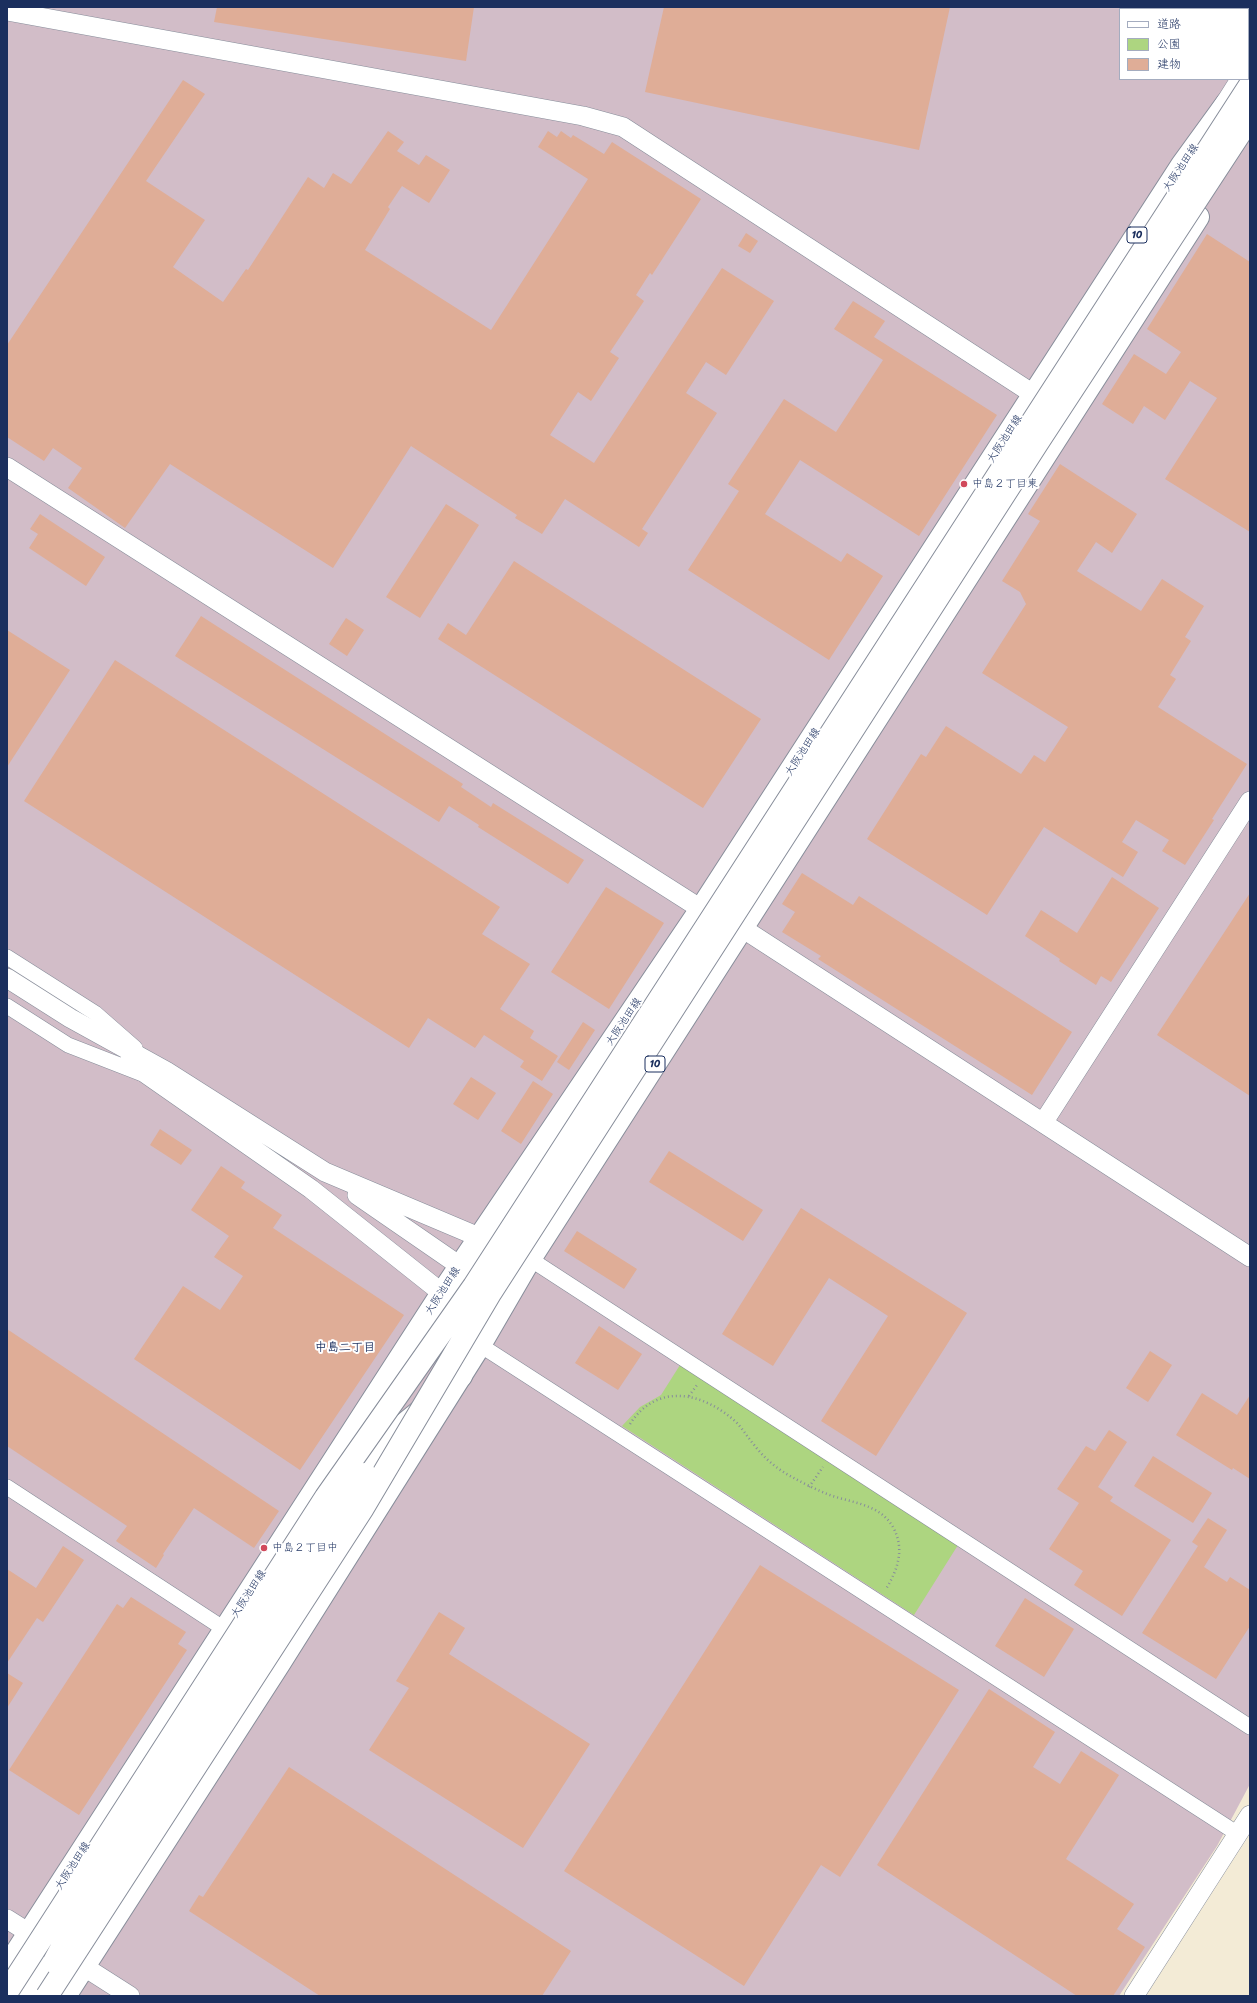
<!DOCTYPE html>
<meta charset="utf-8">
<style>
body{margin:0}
#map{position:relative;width:1257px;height:2003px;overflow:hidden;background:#f3ebd6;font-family:Sriracha,"Klee One",sans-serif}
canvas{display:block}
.frame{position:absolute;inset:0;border:8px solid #1b2f5e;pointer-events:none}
.legend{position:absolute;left:1119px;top:8px;width:130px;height:72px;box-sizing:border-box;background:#fff;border:1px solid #a4acbf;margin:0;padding:5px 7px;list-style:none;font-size:12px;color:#1b2f5e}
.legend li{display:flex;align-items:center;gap:8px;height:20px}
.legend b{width:20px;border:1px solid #a4acbf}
</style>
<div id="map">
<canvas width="1257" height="2003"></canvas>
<div class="frame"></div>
<ul class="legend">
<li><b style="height:5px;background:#fff"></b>道路</li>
<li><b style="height:11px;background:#add580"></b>公園</li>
<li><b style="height:11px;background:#dfad97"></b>建物</li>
</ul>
</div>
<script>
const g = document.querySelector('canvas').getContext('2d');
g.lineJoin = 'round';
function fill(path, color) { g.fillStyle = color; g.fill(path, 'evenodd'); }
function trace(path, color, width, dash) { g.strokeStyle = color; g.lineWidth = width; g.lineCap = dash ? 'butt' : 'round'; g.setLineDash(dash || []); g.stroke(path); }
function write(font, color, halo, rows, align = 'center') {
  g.font = font + ' Sriracha,"Klee One",sans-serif'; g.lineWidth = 4; g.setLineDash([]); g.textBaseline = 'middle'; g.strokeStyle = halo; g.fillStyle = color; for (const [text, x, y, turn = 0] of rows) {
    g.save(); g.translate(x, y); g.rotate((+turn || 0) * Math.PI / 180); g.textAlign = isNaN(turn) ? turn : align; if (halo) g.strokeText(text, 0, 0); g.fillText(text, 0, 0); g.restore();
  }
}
const industrial = new Path2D(`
 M7,7H1250V1784L1217,1846L1119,1996H7ZM1120,9H1248V79H1120Z`);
const green = new Path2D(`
 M680,1365L958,1545L914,1615L622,1426L640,1407L661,1395Z`);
const building = new Path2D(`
 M217,7H474L466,61L214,22Z
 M664,7H950L919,150L645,92Z
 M183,80L205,94L146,181L205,220L173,267L223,302L246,269L248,270L308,177L324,188L333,173L351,184L388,131L404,142L397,151L419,165L426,155L450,170L429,203L402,186L388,207L390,209L365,250L491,330L588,179L538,147L548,131L557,137L561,131L571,138L573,135L604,154L612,142L701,199L652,275L650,273L636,295L644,301L610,352L619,358L591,401L578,392L550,435L594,463L722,268L774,301L726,375L706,362L686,393L717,413L642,529L648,533L639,547L565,499L542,534L515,518L517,515L411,446L333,568L170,464L125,528L68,488L82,468L53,448L44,461L7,437V345Z
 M746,233L758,241L750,253L738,246Z
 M1207,234L1250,262V532L1165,479L1217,398L1190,381L1165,420L1144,406L1133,424L1102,404L1134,354L1166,374L1181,352L1147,329Z
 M853,301L885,321L874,337L997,415L919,536L800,460L765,514L841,562L847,553L883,576L829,660L688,570L739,491L728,484L784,399L836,432L883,360L834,329Z
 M1060,464L1137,514L1112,553L1096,542L1077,571L1141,611L1162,579L1204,606L1185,637L1191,641L1170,675L1176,679L1158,707L1247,764L1212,819L1214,820L1185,865L1162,851L1169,840L1136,820L1122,842L1138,852L1123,877L1044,827L987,915L867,839L921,754L926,757L946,726L1021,774L1034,755L1045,762L1068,727L982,673L1026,604L1020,592L1002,581L1040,521L1028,514Z
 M446,504L479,525L420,618L386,597Z
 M40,514L105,557L86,586L29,548L38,534L30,529Z
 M514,561L761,719L703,808L438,639L448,623L466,635Z
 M201,616L463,784L461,787L491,807L493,803L584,860L568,884L478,827L479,825L449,806L439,822L175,656Z
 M346,618L364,630L347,656L329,644Z
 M7,630L70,670L7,767Z
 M115,660L500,907L482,934L530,964L500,1009L534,1031L530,1038L558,1056L542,1081L520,1067L524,1061L484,1035L475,1048L428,1018L409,1048L24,801Z
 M802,873L853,905L859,896L1072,1032L1032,1095L818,959L821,956L782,932L795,912L782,904Z
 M1112,877L1159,908L1111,982L1101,976L1096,985L1059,961L1060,959L1025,936L1041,910L1077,933Z
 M606,887L664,923L609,1009L551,972Z
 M1250,893V1096L1157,1035Z
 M583,1022L595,1030L569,1070L557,1062Z
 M471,1077L496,1093L478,1120L453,1104Z
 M533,1081L553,1094L521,1144L501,1131Z
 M160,1129L192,1150L181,1165L150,1145Z
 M669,1151L763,1210L743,1241L649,1182Z
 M221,1166L245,1182L241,1188L282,1215L273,1228L404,1315L300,1470L134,1359L183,1286L220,1310L243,1276L214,1257L229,1236L191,1210Z
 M801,1208L967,1313L876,1456L821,1421L888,1316L829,1278L773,1366L722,1334Z
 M577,1231L637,1269L624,1289L564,1251Z
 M599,1326L642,1354L618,1390L575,1363Z
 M7,1329L279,1511L254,1548L194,1508L163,1554L164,1555L156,1568L116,1541L127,1526L7,1446Z
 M1150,1351L1172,1365L1148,1402L1126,1388Z
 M1202,1393L1237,1415L1250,1395V1479L1233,1468L1232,1470L1176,1435Z
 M1109,1430L1127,1442L1098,1487L1113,1497L1110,1501L1171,1540L1122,1616L1074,1585L1083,1571L1049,1549L1079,1503L1057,1489L1086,1446L1095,1451Z
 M1153,1456L1212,1493L1193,1523L1134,1486Z
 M1208,1518L1227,1530L1204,1567L1227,1582L1230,1577L1250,1590V1626L1216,1679L1142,1633L1198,1546L1192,1542Z
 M63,1546L84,1560L43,1622L37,1618L7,1663V1569L36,1588Z
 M760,1565L959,1690L840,1877L821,1865L744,1986L564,1871Z
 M131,1597L186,1632L178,1644L187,1650L79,1815L9,1770L117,1604L123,1608Z
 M1025,1598L1074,1629L1044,1677L995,1646Z
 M439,1612L465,1628L449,1654L590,1744L523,1848L369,1750L409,1688L396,1681Z
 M7,1673L23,1683L7,1708Z
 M989,1689L1055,1732L1033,1767L1060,1784L1081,1751L1119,1775L1066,1859L1134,1904L1117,1929L1145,1947L1113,1996H1077L877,1865Z
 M289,1767L571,1951L542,1996H320L189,1911L199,1895L203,1897Z`);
const path = new Path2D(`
 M689,1396L697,1385
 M630,1424C657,1382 703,1392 736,1422C743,1429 748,1438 755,1446C765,1459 777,1469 792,1477C803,1483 815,1489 827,1494C850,1503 879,1503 893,1527C905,1549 898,1569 886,1589
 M809,1487L823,1467`);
const minor = new Path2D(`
 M1219,109L1238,79
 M7,957L95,1013L135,1048
 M7,1006L68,1045L140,1073
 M530,1259L1250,1727
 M475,1337L480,1345L1238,1834
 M7,1487L232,1634`);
const tertiary = new Path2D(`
 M7,11L583,116L623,127L1047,403
 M7,467L701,909L742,928L1250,1257
 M7,978L70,1018L166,1071L325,1172L493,1243
 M129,1062L311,1189L442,1293
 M1043,1123L1250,801
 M357,1195L460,1266L473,1281L481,1297
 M7,1919L42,1941
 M72,1959L130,1996
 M1134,1996L1250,1815`);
const primary = new Path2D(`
 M1248,74L1250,71
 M7,1967L442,1293L701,909L1182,165L1227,103
 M65,1996L279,1664L480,1345L530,1259L1198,217`);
const motorway = new Path2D(`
 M365,1474L397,1430L445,1391L461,1376
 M25,1996L56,1949`);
const motorwayBridge = new Path2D(`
 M54,1962L70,1932L365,1474
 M7,1992L326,1497L474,1286L1250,85
 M47,1996L363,1508L491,1292L1038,442L1250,118`);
const markers = [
 [964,484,4,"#d1495b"],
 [264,1548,4,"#d1495b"]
];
const shields = [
 [1137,235,20],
 [655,1064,20]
];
const shieldNames = [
 ["10",1137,235],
 ["10",655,1064]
];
const streetNames = [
 ["大阪池田線",1181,168,-56],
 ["大阪池田線",1005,439,-57],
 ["大阪池田線",803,752,-57],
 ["大阪池田線",624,1022,-56],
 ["大阪池田線",443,1291,-57],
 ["大阪池田線",249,1594,-57],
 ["大阪池田線",73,1866,-57]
];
const poiNames = [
 ["中島２丁目東",972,484],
 ["中島２丁目中",272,1548]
];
const neighbourhoodNames = [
 ["中島二丁目",345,1348]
];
fill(industrial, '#d2bdc8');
fill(green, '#add580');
fill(building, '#dfad97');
trace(minor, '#878d9a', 16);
trace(tertiary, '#878d9a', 20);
trace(primary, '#878d9a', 24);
trace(motorway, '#878d9a', 24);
trace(path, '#878d9a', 2.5, [1, 3]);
trace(minor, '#fff', 15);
trace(tertiary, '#fff', 19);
trace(primary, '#fff', 22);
trace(motorway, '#fff', 22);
trace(motorwayBridge, '#878d9a', 24, []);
trace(motorwayBridge, '#fff', 22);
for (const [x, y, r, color] of markers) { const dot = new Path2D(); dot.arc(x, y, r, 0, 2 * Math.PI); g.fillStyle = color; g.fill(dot); trace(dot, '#fff', 1.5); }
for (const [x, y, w] of shields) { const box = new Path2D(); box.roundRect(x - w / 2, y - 8, w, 16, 3); g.fillStyle = '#fff'; g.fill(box); trace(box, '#1b2f5e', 1); }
write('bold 10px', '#1b2f5e', null, shieldNames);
write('11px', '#1b2f5e', '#fff', streetNames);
write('11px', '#1b2f5e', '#fff', poiNames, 'left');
write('bold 12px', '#1b2f5e', '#fff', neighbourhoodNames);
</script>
